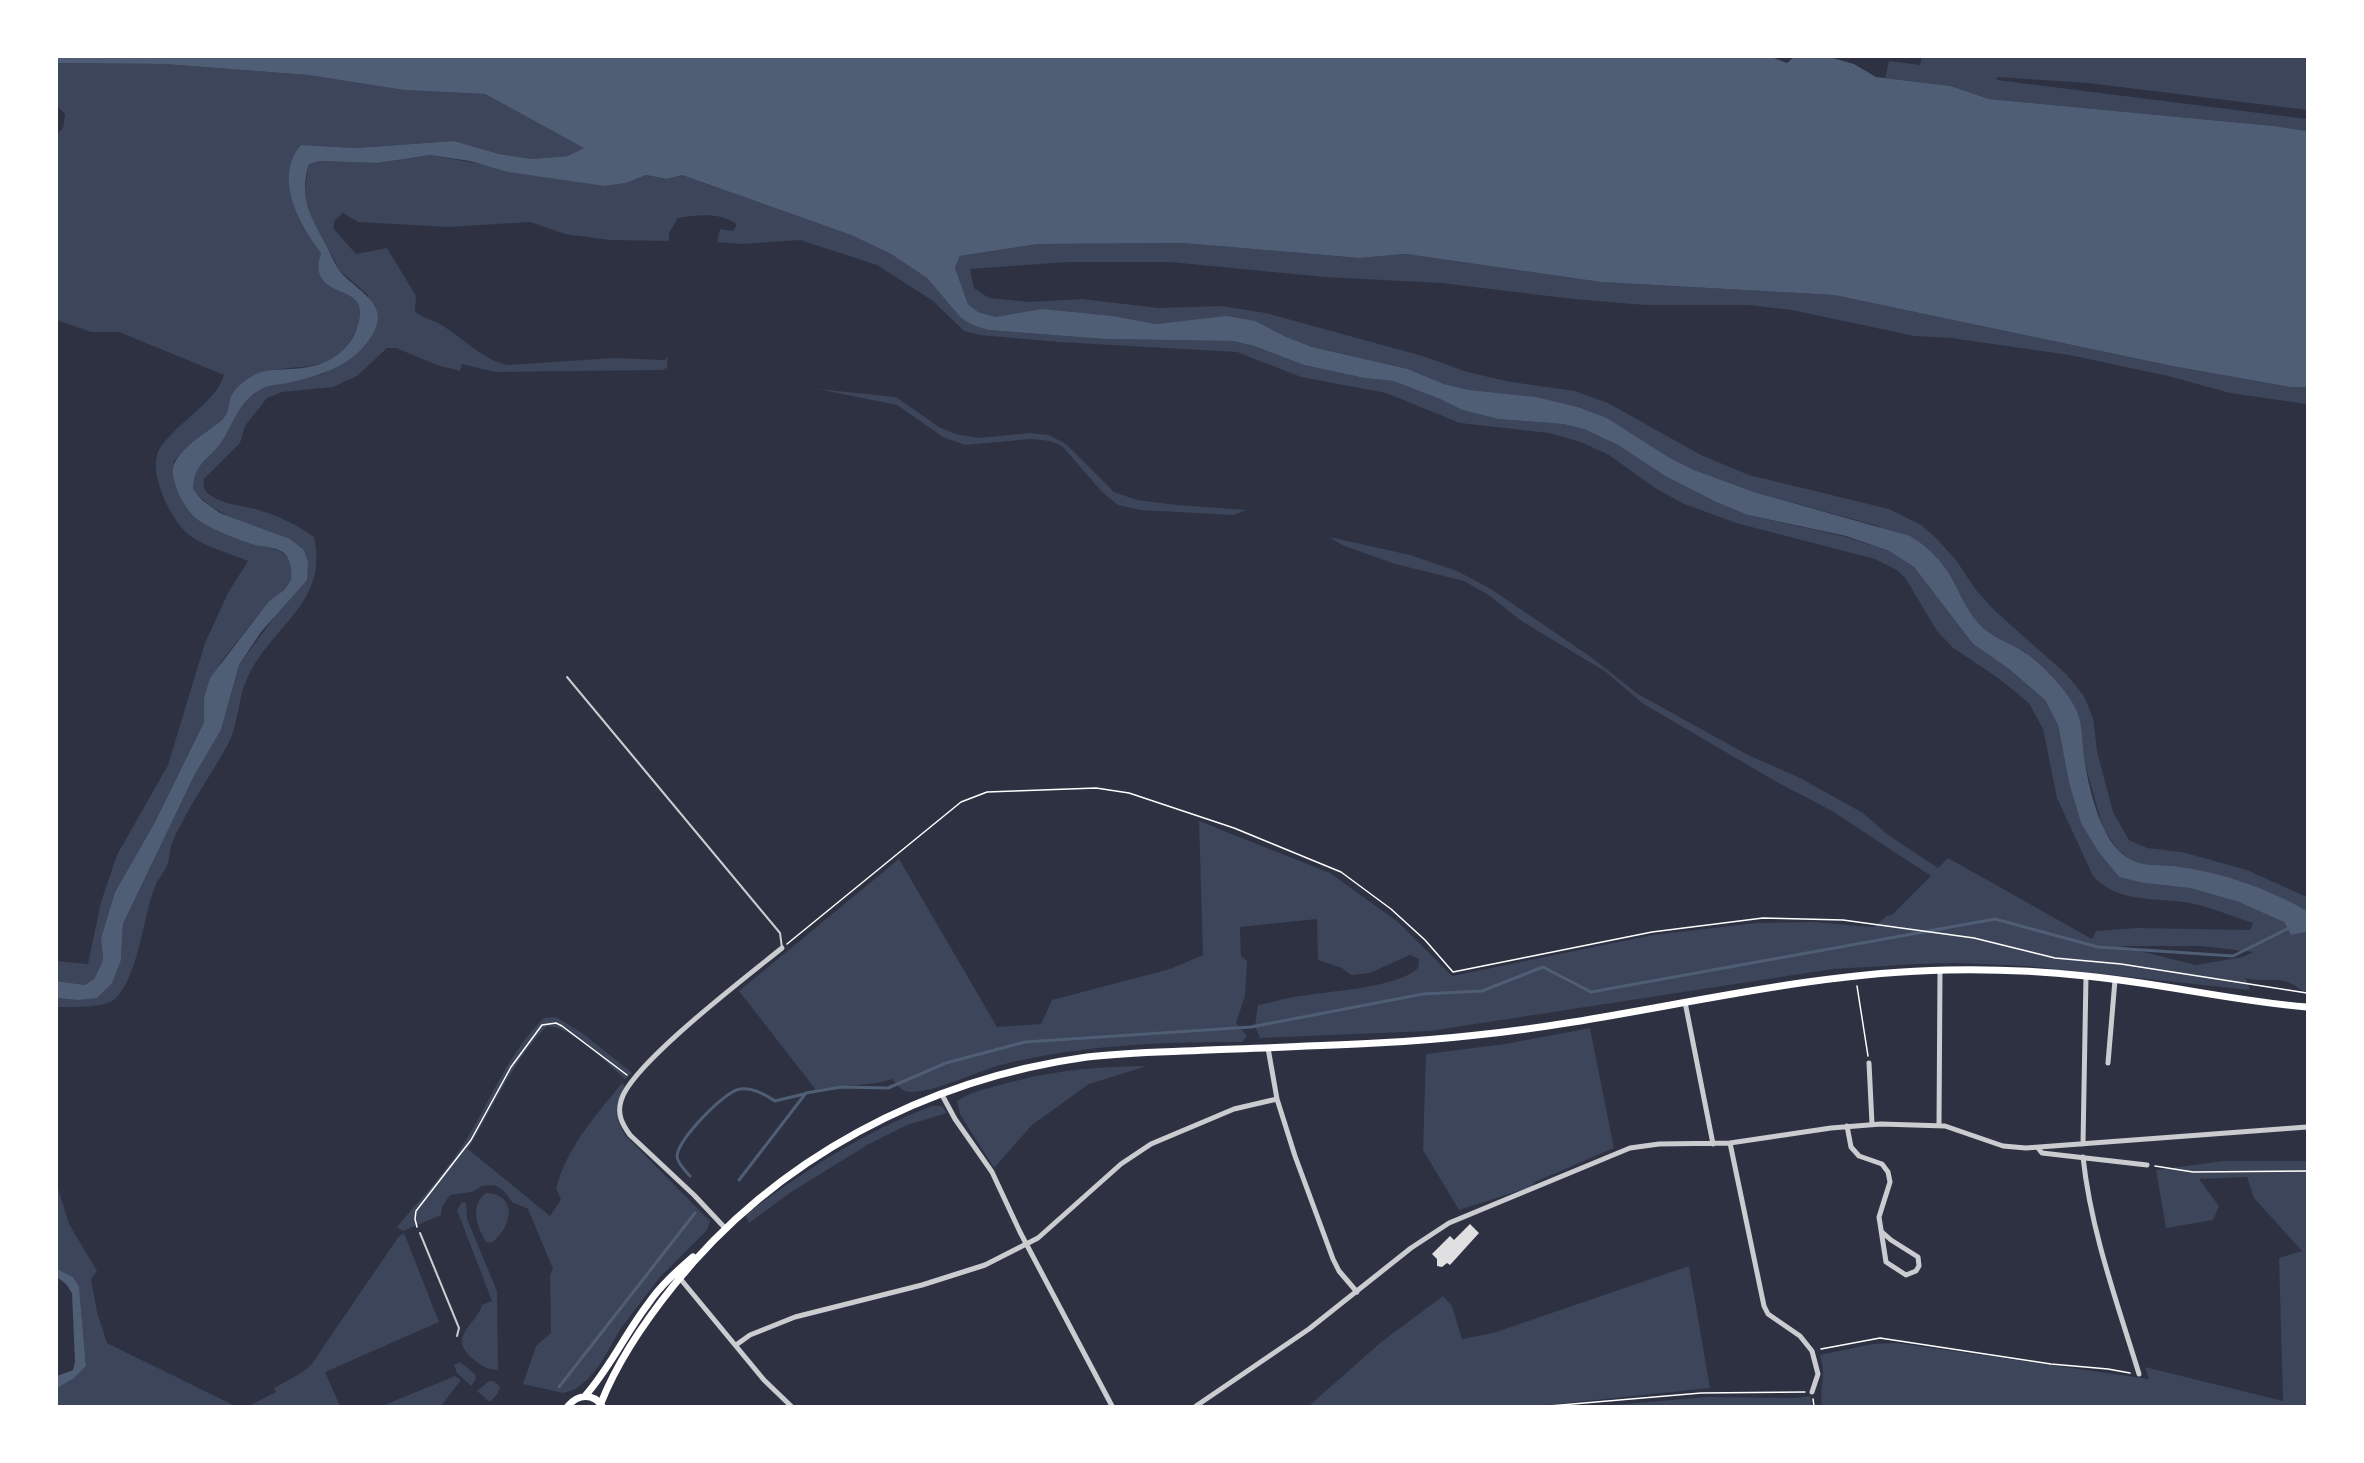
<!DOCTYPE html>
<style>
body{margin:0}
#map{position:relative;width:2364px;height:1463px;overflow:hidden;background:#2d3142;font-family:Spectral,serif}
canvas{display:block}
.frame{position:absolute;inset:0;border:58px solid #fff;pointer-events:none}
</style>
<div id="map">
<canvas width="2364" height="1463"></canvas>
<div class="frame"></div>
</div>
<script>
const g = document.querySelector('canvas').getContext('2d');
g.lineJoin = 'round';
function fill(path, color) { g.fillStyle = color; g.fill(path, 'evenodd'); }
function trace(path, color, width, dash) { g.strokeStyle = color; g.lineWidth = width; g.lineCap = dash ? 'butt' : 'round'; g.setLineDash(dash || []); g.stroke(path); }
const green = new Path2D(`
 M1922,57H2307V110L2088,83L1997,77V80L2307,119V131L2274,126L1989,99L1951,86L1885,78L1889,61L1920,65Z
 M57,63L165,64L308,75L404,90L485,94L585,148L568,156L532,159L499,154L454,141L356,148L301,145V222L321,253C312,300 364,285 361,315C361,322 356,330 353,336C330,383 280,356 245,381C227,393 235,402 226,416C222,422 214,426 208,430C196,439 185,450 174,461C172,472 175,481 180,492C192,522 224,534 253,544C262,547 276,547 284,554C291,560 292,572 291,580L284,590L269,601L221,662L204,698V722L155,822L115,892L101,938L103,959L101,965L94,979L85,985L57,981V961L88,964L101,902L117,855L168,765L205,643L228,593L248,561C231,554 203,546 189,535C170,520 146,469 160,448C175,426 199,412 216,391C219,387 222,380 224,375L119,332H91L57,320V134L63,128L65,114L57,106Z
 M430,155L605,186L626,183L646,175L667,179L682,175L851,235L891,254L927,278L961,318L988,330L1104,339L1233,341L1254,346L1304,365L1364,378L1393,381L1440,399L1462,410L1498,419L1563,424L1584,429L1618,445L1665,476L1716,502L1748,515L1846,537L1889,551L1914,567L1973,644L2009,669L2045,700L2058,725L2069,783L2081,823L2144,883L2190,888L2239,902L2267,913L2284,922L2291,935L2307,932V992C2300,991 2296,985 2290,983C2276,977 2261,983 2246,978L2250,990L2027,966L1957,963L1919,964L1833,969L1430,1031L1260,1038L1255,1026L1258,1005C1270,1003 1282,999 1294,997C1325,991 1396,989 1418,968L1419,959L1410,955L1370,973L1351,975L1342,968L1318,960L1317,919L1240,927L1241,956L1247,961L1245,996L1236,1023L1247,1036L1242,1042C1160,1042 1077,1045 997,1066C976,1072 924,1097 905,1091C900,1089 896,1083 892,1079C867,1088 842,1083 816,1090L739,991L899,859L997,1027L1041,1024L1052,1000L1170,969L1203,955L1199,821L1330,873L1398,922L1452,976L1653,935L1756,923L1813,922L1873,927L1887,916L1892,915L1931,876L1832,811L1775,781L1642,703L1606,672L1523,622L1487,594L1464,581L1395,564L1342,545L1329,537L1410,555L1457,571L1491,589L1591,657L1638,694L1748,755L1800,778L1863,813L1888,835L1938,868L1948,858L2092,939L2096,931L2137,928L2250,930L2253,923C2233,917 2211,907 2190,903C2155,897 2119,904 2093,876L2057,798L2043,729L2029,703L1998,678L1952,647L1937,631L1906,579L1897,570L1875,559L1736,523L1682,503L1655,488L1609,455L1581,442L1549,433L1460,423L1386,393L1301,377L1237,352L1059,342L980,335L964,331L933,301L877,265L800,240L741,244L717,242L720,229L733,231L737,224C717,212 700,215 678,218L669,233V241L610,240L565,234L530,222L448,227L358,222L343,213L335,220L333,228L356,254L387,248L416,296L415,312C422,317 428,319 436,322C461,335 480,359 508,365L614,358L665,360L668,356L667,368L662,370L495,372L462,364L460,371L437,365L396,348H387L357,376L333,387L282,392L267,398L245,426L240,443L204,479C203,486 204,491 210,495C224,505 240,505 255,509C277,515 296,524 314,537C329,604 271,625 247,679C238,698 239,720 230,740C216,768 196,794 182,823C178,830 173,839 171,847C169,853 170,860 167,865C164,873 157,880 154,889C143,919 138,977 115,999C106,1008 70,1007 57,1007V998L77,1000L121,960L123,924L194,776L221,730L239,665L278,612L304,550C269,522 222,526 193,489L194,473L220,443L238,410L249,398L262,388L323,374L366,345L368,295L340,271L308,211L304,194L309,164L320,161L378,163ZM2119,946H2200L2253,952L2243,957L2196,965Z
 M1183,243L1359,258L1406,254L1601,282L1834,295L2172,366L2290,387H2307V404L2230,393L2168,376L2069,355L1951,338L1914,336L1792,310L1747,305H1645L1573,299L1441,283L1324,277L1170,262H1068L970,269L974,288L989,298L1029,302L1082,299L1159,308L1221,306L1266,313L1426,357L1467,372L1511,382L1575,391L1608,403L1701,455L1749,475L1889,509L1921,525L1936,538L1956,560L1976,590L1994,610L2066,674L2084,696L2093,718L2097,751L2113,812L2129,840L2147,848L2182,852L2247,870L2307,897V911L2273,894L2139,864L2131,860L2117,849L2103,828L2085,764L2077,713L2051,675L2024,651L1996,638L1980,626L1967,610L1950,576L1878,526L1754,492L1694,470L1670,458L1607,418L1578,407L1469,390L1444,384L1408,369L1312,347L1284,336L1187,321L1156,324L1113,316L1079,313L1018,314L996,317L978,312L968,304L955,268L960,256L1038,244Z
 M817,389L896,397L939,427L956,434L979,438L1029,433L1049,435L1066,444L1114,492L1137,500L1177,505L1246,510L1233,515L1140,510L1118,505L1102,492L1062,446L1050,441L1031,439L965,445L943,437L897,405Z
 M556,1017L582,1033L632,1073L625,1079C610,1066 566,1022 546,1027C512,1062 493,1108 468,1149L550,1216L561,1200L556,1188C569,1144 594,1118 622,1083L625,1086C615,1108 614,1112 624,1134L710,1221L707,1230L660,1277L621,1328L599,1366L587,1380L574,1390L563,1393L523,1384L536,1346L551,1333L550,1275L553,1269L528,1209L512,1202L503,1190L494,1185L482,1186L472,1192L450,1195L442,1207L441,1215L403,1231L397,1227C422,1197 450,1168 469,1135C493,1095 510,1051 544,1018Z
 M1590,1028L1614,1148L1535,1182L1531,1187L1459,1210L1423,1150L1426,1054L1505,1044Z
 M1147,1066L1089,1084L1032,1125L994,1168L960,1114L957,1101C970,1092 985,1089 1000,1085C1053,1070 1093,1067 1147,1066Z
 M932,1106H942L947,1113L907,1125L869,1144L791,1192L749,1223L745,1215C804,1171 863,1132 932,1106Z
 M2224,1161H2307V1406H1822C1819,1385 1827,1377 1820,1355L1872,1344L1897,1343L2149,1379L2145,1367L2283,1401L2279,1258L2302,1251L2254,1198L2247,1177L2199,1179L2219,1206L2213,1220L2166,1228L2156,1170Z
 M57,1185L69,1224L97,1271L91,1279L97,1312L107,1343L235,1406H57V1388L73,1379L86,1366L79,1286L73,1277L57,1269Z
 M486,1193C519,1194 512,1229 491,1243L486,1242C477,1226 469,1206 486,1193Z
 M462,1202L466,1203L467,1219L497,1291L498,1370C487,1370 480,1365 472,1358C447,1336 477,1324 482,1305L492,1301L457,1210Z
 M404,1233L439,1322L325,1372L340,1406H249L276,1392L274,1388L301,1373L311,1365L399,1236Z
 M1689,1266L1710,1388L1538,1406H1309L1380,1343L1443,1296L1452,1306L1462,1339L1493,1333Z
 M460,1362L475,1374L476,1379L471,1386L457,1373L454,1365Z
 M455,1376L461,1380L441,1406H382Z
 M489,1381H494L500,1387L498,1393L490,1402L477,1391Z
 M1810,1396L1812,1406H1602L1707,1397L1796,1398Z`);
const water = new Path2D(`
 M57,57H1771L1787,63L1794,57H1829L1854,64L1876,77L1951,86L1989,99L2274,126L2307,131V387H2290L2172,366L1834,295L1601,282L1406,254L1359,258L1183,243L1038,244L960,256L955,268L968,304L978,312L996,317L1042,309L1113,316L1156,324L1227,316L1255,321L1284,336L1312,347L1408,369L1444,384L1469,390L1535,397L1578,407L1607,418L1670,458L1694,470L1754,492L1910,536C1927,546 1941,560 1951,577C1960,593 1966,610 1979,624C1990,636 2007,642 2021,650C2039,660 2071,694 2078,714C2083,729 2082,747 2085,763C2089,789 2100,833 2119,851C2140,870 2154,863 2179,867C2195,869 2212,873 2227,877C2254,885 2283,897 2307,911V932L2291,935L2284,922L2239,902L2190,888L2144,883L2119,877L2098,851L2081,823L2069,783L2058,725L2045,700L2009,669L1973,644L1914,567L1889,551L1846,536L1748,515L1716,502L1665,476L1618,445L1584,429L1563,424L1498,419L1462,410L1440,399L1393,381L1364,378L1304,365L1254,346L1233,341L1104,339L988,330L973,325L961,318L927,278L891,254L851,235L682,175L667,179L646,175L626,183L605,186L508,172L470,161L430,155L378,163L320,161L309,164C299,197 309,213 324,241C329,250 333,261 339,270C353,289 390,302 374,332C355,366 322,375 287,383C278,385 267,385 260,390C238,402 234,424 220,444C206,462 194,464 193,489L202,500L220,513L290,539L304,550L308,563L307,580L261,632L239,665L221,730L194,776L123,924L121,960L112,983L97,998L77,1000L57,998V981L85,985L94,979L101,965L103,959L101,938L115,892L155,822L204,722V698L210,678L269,601L284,590L291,580C292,572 291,561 285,554C278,547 264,547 255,545C239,540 210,529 197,519C185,510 173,486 173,471C172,453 208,431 221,421C228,415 228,408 230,400C233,388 244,381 254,375C265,369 277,370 290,369C318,368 344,359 356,331C374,286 330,299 320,275C317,268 319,260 321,253C299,224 273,177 301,145L356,148L454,141L499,154L532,159L568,156L584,148L485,94L404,90L308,75L165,64L57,63Z
 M57,1269L73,1277L79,1286L86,1366L73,1379L57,1388V1376L73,1370L75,1362L72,1293L66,1284L57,1277Z`);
const stream = new Path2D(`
 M690,1176C685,1170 677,1163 677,1156C677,1140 726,1090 740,1089C753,1087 765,1094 775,1101L804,1094
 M739,1180L806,1093L841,1087L888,1088L946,1063L1025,1042L1251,1027L1423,994L1482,991L1543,967L1591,992L1995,919L2098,947L2233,956L2289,928
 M559,1387L695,1213`);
const building = new Path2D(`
 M1470,1224L1479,1233L1450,1265L1447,1263L1442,1267L1437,1266V1259L1432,1254L1450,1236L1454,1240Z`);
const path = new Path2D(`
 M787,944L961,802L987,792L1096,788L1129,793L1234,828L1341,872L1391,909L1425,940L1453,972L1652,932L1763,918L1843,920L1974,938L2055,958L2121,964L2307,993
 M1857,986L1868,1056
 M2155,1166L2193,1172L2307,1171
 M417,1227L415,1219L416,1211L471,1140L511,1067L542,1025L556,1023L562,1026L627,1075
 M1821,1349L1880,1338L2051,1364L2108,1369L2130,1373
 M1813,1399L1814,1406
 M1549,1406L1701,1393L1805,1392`);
const service = new Path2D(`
 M567,677L780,933L782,948
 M420,1233L459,1328L457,1336`);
const minor = new Path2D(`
 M1685,1002L1713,1144
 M1268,1048L1277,1099L1295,1156L1333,1259L1339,1271L1357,1292
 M1869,1063L1872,1124
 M2108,1063L2115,980
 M941,1093L955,1119L992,1172L1020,1232L1112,1406
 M1939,1125L1940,970
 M1847,1126L1851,1147L1859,1156L1882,1164L1888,1172L1890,1182L1879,1217L1886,1262L1906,1275L1916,1271L1919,1266L1918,1257L1891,1240L1882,1232
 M1730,1143L1764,1306L1768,1314L1800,1336L1812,1351L1818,1374L1812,1392
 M2083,1144L2086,976
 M2038,1148L2042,1153L2147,1165
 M2083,1157C2091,1232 2117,1302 2139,1374
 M725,1228L694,1195L630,1135C622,1124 617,1114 621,1101C629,1066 750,974 782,948
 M678,1276L764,1380L791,1406
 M736,1345L750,1335L795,1317L922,1285L985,1265L1038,1238L1121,1164L1151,1144L1234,1109L1277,1099
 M1196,1406L1309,1329L1411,1248L1449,1223L1630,1148L1659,1144L1730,1143L1831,1128L1881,1124L1945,1126L2003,1146L2026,1148L2307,1127`);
const secondary = new Path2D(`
 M585,1396C610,1368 625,1334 648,1304C660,1286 677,1271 693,1257
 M601,1403C618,1360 645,1321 674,1285C776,1158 927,1079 1087,1057C1127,1052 1168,1052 1208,1050C1298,1046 1388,1045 1477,1035C1634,1019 1788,973 1947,970C1993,969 2040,971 2086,976C2160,983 2233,1001 2307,1007
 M568,1406C578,1394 593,1393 602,1406`);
fill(green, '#3c4559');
fill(water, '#4f5d75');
trace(stream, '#4f5d75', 3);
fill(building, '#e0e0e3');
trace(path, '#fff', 1.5);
trace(service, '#caccd0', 2);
trace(minor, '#caccd0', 5);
trace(secondary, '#fff', 7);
</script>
